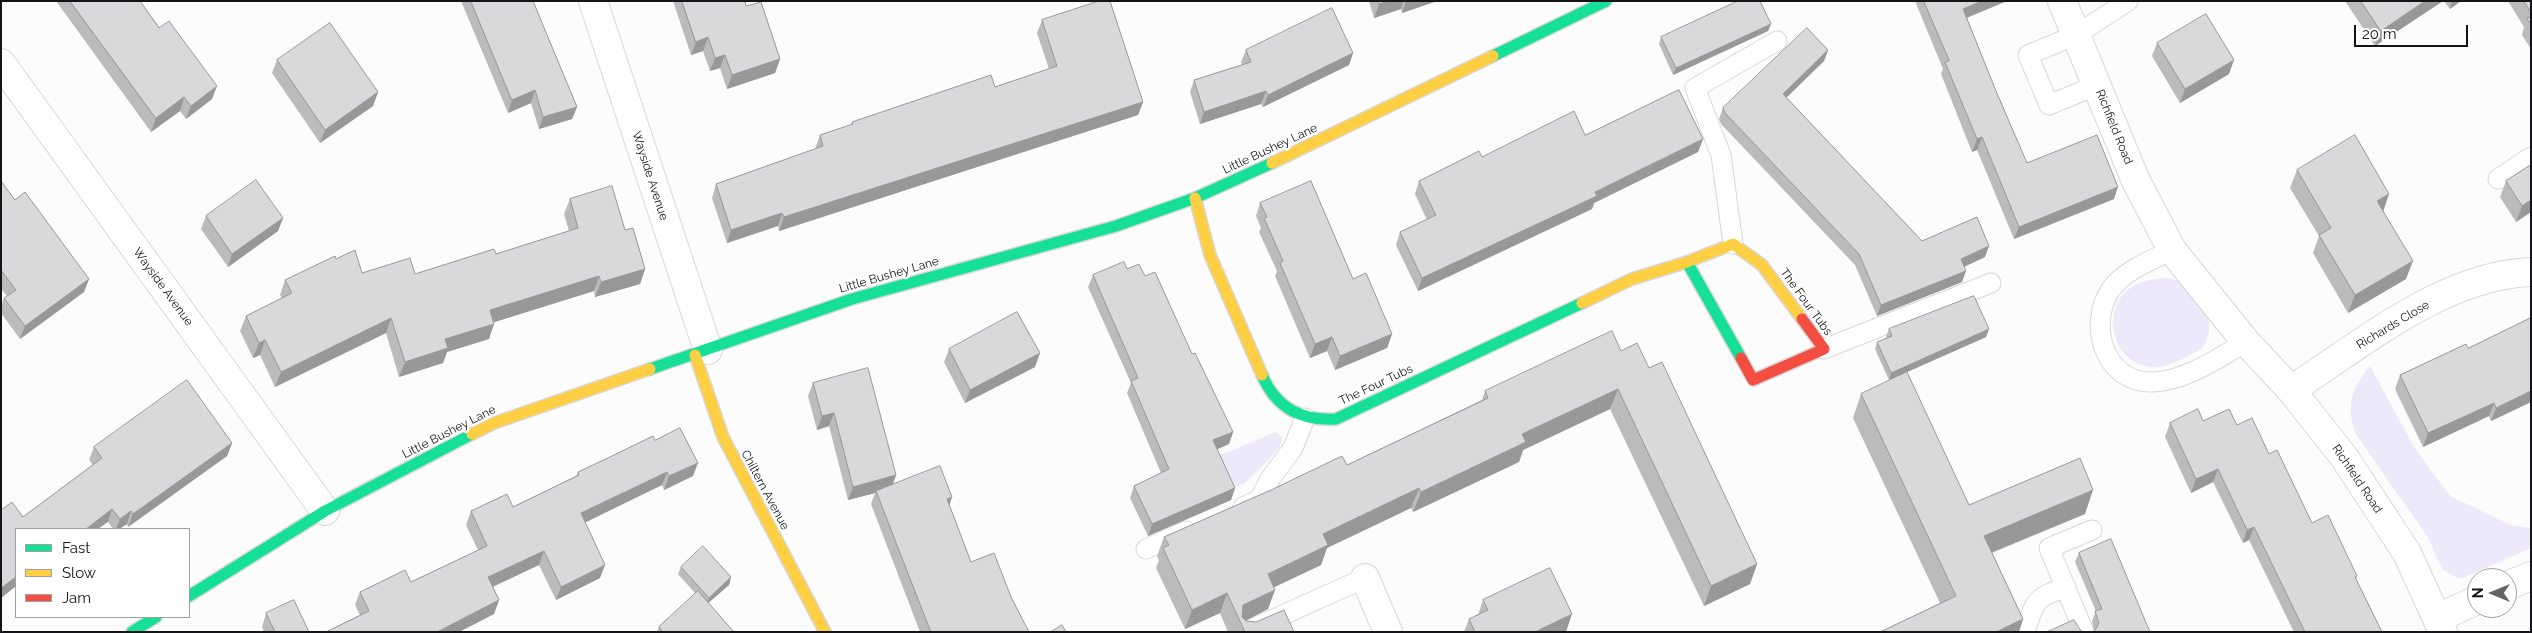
<!DOCTYPE html>
<style>
body{margin:0}
#map{position:relative;width:2532px;height:633px;overflow:hidden;background:#fcfcfc;font-family:Raleway,sans-serif}
canvas{display:block}
.frame{position:absolute;inset:0;border:2px solid #141317;pointer-events:none}
.legend{position:absolute;left:15px;top:528px;width:175px;height:90px;box-sizing:border-box;background:#fff;border:1px solid #a1a1a2;margin:0;padding:6px 9px;list-style:none;font-size:15px;color:#141317}
.legend li{display:flex;align-items:center;gap:10px;height:25px}
.legend b{width:25px;border:1px solid #a1a1a2}
.north{position:absolute;left:2467px;top:568px;width:50px;height:50px;box-sizing:border-box;background:#fff;border:1px solid #a1a1a2;border-radius:50%;rotate:270deg;font-size:14px;font-weight:700;line-height:20px;text-align:center;color:#141317}
.north::after{content:'';display:block;margin:auto;width:18px;height:22px;background:#656567;clip-path:polygon(50% 0,100% 100%,50% 72%,0 100%)}
.scale{position:absolute;left:2354px;top:25px;width:114px;height:22px;box-sizing:border-box;border:2px solid #141317;border-top:0;padding-left:6px;font-size:15px;line-height:18px;white-space:nowrap;color:#141317;-webkit-text-stroke:4px #fff;paint-order:stroke}
</style>
<div id="map">
<canvas width="2532" height="633"></canvas>
<div class="frame"></div>
<ul class="legend">
<li><b style="height:6px;background:#16e098"></b>Fast</li>
<li><b style="height:6px;background:#ffcf43"></b>Slow</li>
<li><b style="height:6px;background:#f24e42"></b>Jam</li>
</ul>
<div class="north">N</div>
<div class="scale">20 m</div>
</div>
<script>
const g = document.querySelector('canvas').getContext('2d');
g.lineJoin = 'round';
function fill(path, color) { g.fillStyle = color; g.fill(path, 'evenodd'); }
function trace(path, color, width, dash) { g.strokeStyle = color; g.lineWidth = width; g.lineCap = dash ? 'butt' : 'round'; g.setLineDash(dash || []); g.stroke(path); }
function write(font, color, halo, rows, align = 'center') {
  g.font = font + ' Raleway,sans-serif'; g.lineWidth = 5; g.setLineDash([]); g.textBaseline = 'middle'; g.strokeStyle = halo; g.fillStyle = color; for (const [text, x, y, turn = 0] of rows) {
    g.save(); g.translate(x, y); g.rotate((+turn || 0) * Math.PI / 180); g.textAlign = isNaN(turn) ? turn : align; if (halo) g.strokeText(text, 0, 0); g.fillText(text, 0, 0); g.restore();
  }
}
const green = new Path2D(`
 M2165,278L2177,280L2207,315C2212,328 2209,345 2196,352C2181,360 2162,371 2145,366C2116,360 2104,321 2121,297C2131,283 2149,279 2165,278Z
 M2370,366L2414,447L2450,496L2511,525L2531,528V548L2465,577L2458,578L2443,570L2427,536L2355,433C2346,403 2351,390 2370,366Z
 M1275,432L1283,438L1278,450L1245,483L1227,490L1212,459Z`);
const lane = new Path2D(`
 M2097,85L2049,105L2028,55L2076,35L2128,1
 M2498,179L2531,157
 M1733,244L1721,155L1695,88L1777,41
 M2172,250C2152,260 2125,270 2111,289C2087,324 2104,383 2152,382C2186,381 2218,358 2246,342
 M1824,349L1991,283
 M1243,507L1259,500L1270,479L1293,448L1305,418
 M1146,549L1186,531
 M1245,632L1365,578
 M2025,632C2035,601 2034,598 2066,587
 M2084,632L2049,548L2092,530`);
const street = new Path2D(`
 M593,1L708,350
 M2062,1L2135,179L2172,250L2246,342L2291,390L2344,457L2407,553L2443,632
 M1,63L325,511
 M2291,390C2362,344 2444,275 2531,272
 M1365,578L1388,632
 M2507,586L2531,576
 M2438,618L2477,600`);
const fast = new Path2D(`
 M1493,56L1606,1
 M1687,262L1741,358
 M650,369L852,299L1116,226L1195,198L1272,163
 M1262,375C1276,408 1301,421 1336,419L1582,303
 M189,596L325,511L472,434
 M132,632L156,617`);
const slow = new Path2D(`
 M1272,163L1493,56
 M1195,198L1210,255L1262,375
 M1582,303L1632,279L1687,262L1733,244L1762,265L1802,319
 M695,355L723,437L825,632
 M472,434L494,423L650,369`);
const jam = new Path2D(`
 M1741,358L1753,380L1824,349L1802,319`);
const wall = new Path2D(`
 M56,1H140L212,99L186,119L180,111L151,132Z
 M461,1H533L577,107L572,119L539,129L531,103L508,113Z
 M673,1H745L746,6L780,59L775,73L727,89L720,68L710,71L703,51L691,55Z
 M1369,1H1437L1402,13L1401,9L1374,18Z
 M1915,1H2007L1967,18L1996,91L2027,163L2114,199L2014,239L1977,150L1972,152L1941,74L1943,69Z
 M2345,1H2443L2375,46Z
 M2444,1H2461L2450,9Z
 M2508,1H2531V49L2522,35L2524,27Z
 M1042,20L1143,102L1138,115L779,231L778,226L727,243L712,198L716,184L815,149L820,135L851,125L852,122L995,87L1049,69L1037,33Z
 M1771,24L1768,31L1673,75L1659,44L1661,37Z
 M2157,43L2229,74L2180,103L2152,56Z
 M1246,50L1353,53L1349,65L1263,107L1261,104L1200,124L1190,92L1194,80L1242,65L1241,62Z
 M1828,50L1824,61L1786,97L1922,241L1985,257L1964,267L1962,282L1877,316L1855,265L1721,124L1719,119L1723,108Z
 M277,60L378,92L373,106L320,143L272,73Z
 M1585,135L1703,139L1698,152L1594,203L1592,209L1418,291L1396,245L1400,232L1427,220L1415,194L1419,181L1482,157Z
 M2531,165V212L2516,222L2500,197L2506,181Z
 M2297,170L2383,211L2406,279L2348,313L2313,253L2319,236L2290,188Z
 M1,181L15,200L89,279L84,292L20,339L1,313V307L4,298L7,296L1,289Z
 M570,199L625,230L645,269L640,284L595,297L594,291L494,322L489,339L447,352L443,363L399,377L386,333L275,387L260,355L253,358L240,331L246,316L282,298L280,295L285,280L336,259L362,273L415,274L496,254L569,231L564,214Z
 M1260,203L1353,279L1392,334L1387,348L1335,370L1327,351L1310,358L1275,276L1277,271L1259,232L1261,228L1256,216Z
 M206,216L283,218L278,231L228,267L201,229Z
 M1127,269L1145,276L1192,354L1233,432L1229,444L1217,449L1235,488L1231,500L1148,536L1130,498L1134,486L1161,473L1127,393L1131,383L1088,287L1093,275Z
 M2531,318V402L2491,421L2489,416L2423,447L2395,389L2400,375L2468,348Z
 M1889,329H1989L1986,337L1889,380L1875,349L1877,342L1887,338L1886,337Z
 M949,349L1035,367L965,403L944,362Z
 M1621,351L1649,368L1757,564L1750,584L1704,606L1610,409L1523,450L1519,462L1413,512L1411,508L1327,548L1321,565L1274,587L1268,609L1245,621H1246L1294,632H1228L1220,613L1185,629L1156,568L1159,560L1157,556L1164,537L1347,465L1482,400L1485,391Z
 M813,383L896,475L893,484L949,506L971,562L1011,597L1029,632H920L871,504L875,493L848,500L829,426L817,430L808,396Z
 M1861,394L1969,505L2085,514L1992,553L2023,619L2019,632H1880L1940,603L1853,418Z
 M2203,421L2237,425L2269,454L2312,523L2357,576L2356,579L2382,632H2294L2249,540L2243,543L2213,482L2191,493L2165,437L2170,423Z
 M655,440L693,476L664,490L662,485L585,522L600,578L556,600L539,565L493,586L499,600L494,614L459,632H326L360,615L355,605L360,592L411,582L478,550L466,525L471,511L513,507L576,476L578,472Z
 M232,443L227,456L128,527L127,524L119,529H113L108,522L16,529V586L1,598V510L23,517L93,465L89,460L94,447Z
 M2079,553L2150,632L2094,631L2092,621L2096,611L2075,562Z
 M681,567L731,577L729,585L708,603L734,632H657L659,627L696,594L678,574Z
 M1483,600L1566,632H1464L1469,619L1478,615Z
 M266,613L309,632H264L262,627Z`);
const shadedWall = new Path2D(`
 M1388,1H1403L1401,9L1374,18L1379,4Z
 M1406,1H1437L1402,13Z
 M1982,1H2007L1958,21L1963,9Z
 M2425,1H2443L2375,46L2381,31Z
 M2452,1H2461L2450,9Z
 M1771,24L1768,31L1673,75L1676,68Z
 M708,37L703,51L691,55L696,42Z
 M1828,50L1824,61L1779,105L1783,94Z
 M1353,53L1349,65L1263,107L1268,95Z
 M725,55L720,68L710,71L715,58Z
 M780,59L775,73L727,89L732,75Z
 M2234,60L2229,74L2180,103L2185,89Z
 M217,86L212,99L186,119L191,106Z
 M535,90L531,103L508,113L512,100Z
 M1266,91L1261,104L1200,124L1204,112Z
 M378,92L373,106L320,143L325,130Z
 M184,97L180,111L151,132L156,118Z
 M1143,102L1138,115L779,231L784,217Z
 M577,107L572,119L539,129L543,117Z
 M1982,137L1977,150L1972,152L1977,139Z
 M1703,139L1698,152L1594,203L1592,209L1418,291L1422,278Z
 M2118,187L2114,199L2014,239L2019,227Z
 M2389,194L2383,212L2377,201Z
 M2531,200V212L2516,222L2522,206Z
 M782,213L778,226L727,243L731,230Z
 M283,218L278,231L228,267L232,254Z
 M1989,246L1985,257L1957,270L1961,259Z
 M2413,261L2406,279L2348,313L2355,295Z
 M645,269L640,284L595,297L601,282Z
 M1966,271L1962,282L1877,316L1881,305Z
 M599,276L594,291L485,325L490,310Z
 M89,279L84,292L20,339L25,326Z
 M391,318L386,333L275,387L281,372Z
 M494,324L489,339L447,352L443,363L399,377L405,362L445,339Z
 M1989,329L1986,337L1889,380L1891,373Z
 M1392,334L1387,348L1335,370L1340,356Z
 M1332,337L1327,351L1310,358L1315,344Z
 M265,340L260,355L253,358L259,343Z
 M1040,353L1035,367L965,403L970,390Z
 M1618,389L1610,409L1523,450L1519,462L1413,512L1421,492L1522,434Z
 M2531,391V402L2491,421L2496,408Z
 M2494,403L2489,416L2423,447L2428,433Z
 M834,413L829,426L817,430L822,416Z
 M1233,432L1229,444L1209,453L1213,440Z
 M232,443L227,456L128,527L133,514Z
 M698,463L693,476L664,490L669,476Z
 M2218,469L2213,482L2191,493L2196,479Z
 M667,472L662,485L576,527L581,513Z
 M896,475L891,489L876,491L875,493L848,500L853,487Z
 M1235,488L1231,500L1148,536L1152,524Z
 M1419,488L1411,508L1327,548L1321,565L1260,594L1268,574L1323,534Z
 M2093,490L2085,514L1975,559L1984,536Z
 M952,497L948,510L947,499Z
 M112,509L108,522L98,529H86Z
 M131,511L127,524L119,529H116L120,519Z
 M2254,527L2249,540L2243,543L2247,530Z
 M544,551L539,565L484,591L488,577Z
 M1757,564L1750,584L1704,606L1711,586Z
 M605,565L600,578L556,600L561,587Z
 M16,577V586L1,598V588Z
 M731,577L729,585L706,605L709,598Z
 M1275,590L1268,609L1241,623L1243,605Z
 M1227,593L1220,613L1185,629L1192,610Z
 M499,600L494,614L459,632H437Z
 M1572,614L1566,632H1535Z
 M2023,619L2019,632H1996Z`);
const building = new Path2D(`
 M70,1H140L159,28L169,21L217,86L191,106L184,97L156,118Z
 M471,1H533L577,107L543,117L535,90L512,100Z
 M682,1H745L746,6L761,2L780,59L732,75L725,55L715,58L708,37L696,42Z
 M1099,1H1110L1143,102L784,217L782,213L731,230L716,184L823,146L820,135L853,124L852,122L991,75L995,87L1057,66L1042,20Z
 M1378,1H1388L1379,4Z
 M1738,1H1760L1771,24L1676,68L1661,37Z
 M1924,1H1982L1963,9L1996,91L2027,163L2097,135L2118,187L2019,227L1982,137L1977,139L1945,62L1949,61Z
 M2361,1H2425L2381,31Z
 M2524,1H2531V12Z
 M1332,8L1353,53L1268,95L1266,91L1204,112L1194,80L1251,62L1246,50Z
 M2206,14L2234,60L2185,89L2157,43Z
 M2531,17V24L2527,19Z
 M330,23L378,92L325,130L277,60Z
 M1807,28L1828,50L1783,94L1922,241L1977,217L1989,246L1961,259L1966,271L1881,305L1859,254L1725,113L1723,108Z
 M1679,90L1703,139L1595,192L1597,196L1422,278L1400,232L1436,215L1419,181L1479,151L1482,157L1574,111L1585,135Z
 M2355,135L2389,194L2377,201L2413,261L2355,295L2319,235L2331,228L2297,170Z
 M2531,165V200L2522,206L2506,181Z
 M256,180L283,218L232,254L206,216Z
 M1,181L15,200L25,192L89,279L25,326L4,298L16,290L1,270Z
 M1311,181L1353,279L1366,273L1392,334L1340,356L1332,337L1315,344L1280,263L1283,261L1264,218L1267,217L1260,203Z
 M612,186L625,230L633,228L645,269L601,282L599,276L490,310L494,324L445,339L448,348L405,362L391,318L281,372L265,340L259,343L246,316L292,293L285,280L335,256L336,259L355,250L362,273L410,258L415,274L494,249L496,254L578,228L570,199Z
 M1124,262L1127,269L1139,264L1145,276L1155,272L1192,354L1195,353L1233,432L1213,440L1235,488L1152,524L1134,486L1169,469L1131,381L1138,378L1093,275Z
 M1974,296L1989,329L1891,373L1877,342L1892,336L1889,329Z
 M1017,312L1040,353L970,390L949,349Z
 M2531,318V391L2496,408L2494,403L2428,433L2400,375L2466,344L2468,348Z
 M1612,331L1621,351L1637,343L1649,368L1662,362L1757,564L1711,586L1618,389L1522,434L1526,442L1421,492L1419,488L1323,534L1328,545L1268,574L1275,590L1243,605L1242,617L1246,621L1256,622L1284,610L1294,632H1245L1227,593L1192,610L1163,548L1169,545L1164,537L1271,490L1342,456L1347,465L1488,398L1485,391Z
 M868,368L896,475L853,487L834,413L822,416L813,383Z
 M1907,372L1969,505L2080,458L2093,490L1984,536L2023,619L1996,632H1880L1956,596L1861,394Z
 M187,380L232,443L133,514L131,511L120,519L112,509L86,529H16V577L1,588V510L12,502L23,517L102,458L94,447Z
 M2198,409L2203,421L2229,409L2237,425L2252,418L2269,454L2277,450L2312,523L2328,515L2357,576L2355,577L2382,632H2305L2254,527L2247,530L2218,469L2196,479L2170,423Z
 M680,428L698,463L669,476L667,472L581,513L605,565L561,587L544,551L488,577L499,600L437,632H326L369,611L360,592L405,570L411,582L487,546L471,511L507,494L513,507L579,475L578,472L612,456L653,436L655,440Z
 M940,466L952,497L947,499L971,562L994,553L1011,597L1029,632H931L930,630L876,491Z
 M2111,539L2150,632H2093L2096,629L2099,623L2095,611L2102,609L2079,553Z
 M703,546L731,577L709,598L681,567Z
 M1550,568L1572,614L1535,632H1475L1469,619L1488,610L1483,600Z
 M698,591L734,632H663L659,627Z
 M294,600L309,632H275L266,613Z
 M2074,620L2081,631L2083,632H2047Z
 M1062,625L1066,632H1051Z`);
const streetNames = [
 ["Richfield Road",2114,127,68],
 ["Little Bushey Lane",1270,149,-25],
 ["Wayside Avenue",650,176,72],
 ["Little Bushey Lane",889,275,-16],
 ["Wayside Avenue",163,287,54],
 ["The Four Tubs",1806,302,54],
 ["Richards Close",2393,325,-31],
 ["The Four Tubs",1376,385,-25],
 ["Little Bushey Lane",449,432,-27],
 ["Richfield Road",2357,479,56],
 ["Chiltern Avenue",765,490,62]
];
fill(green, '#ede9fb');
trace(lane, '#d8d7d9', 21);
trace(street, '#d8d7d9', 30);
trace(fast, '#d8d7d9', 14);
trace(slow, '#d8d7d9', 14);
trace(jam, '#d8d7d9', 14);
trace(lane, '#fff', 19);
trace(street, '#fff', 28);
trace(fast, '#16e098', 11);
trace(slow, '#ffcf43', 11);
trace(jam, '#f24e42', 11);
fill(wall, '#bbbbbc');
fill(shadedWall, '#989899');
fill(building, '#d9d9db');
trace(building, '#989899', 1);
write('12px', '#141317', '#fff', streetNames);
</script>
